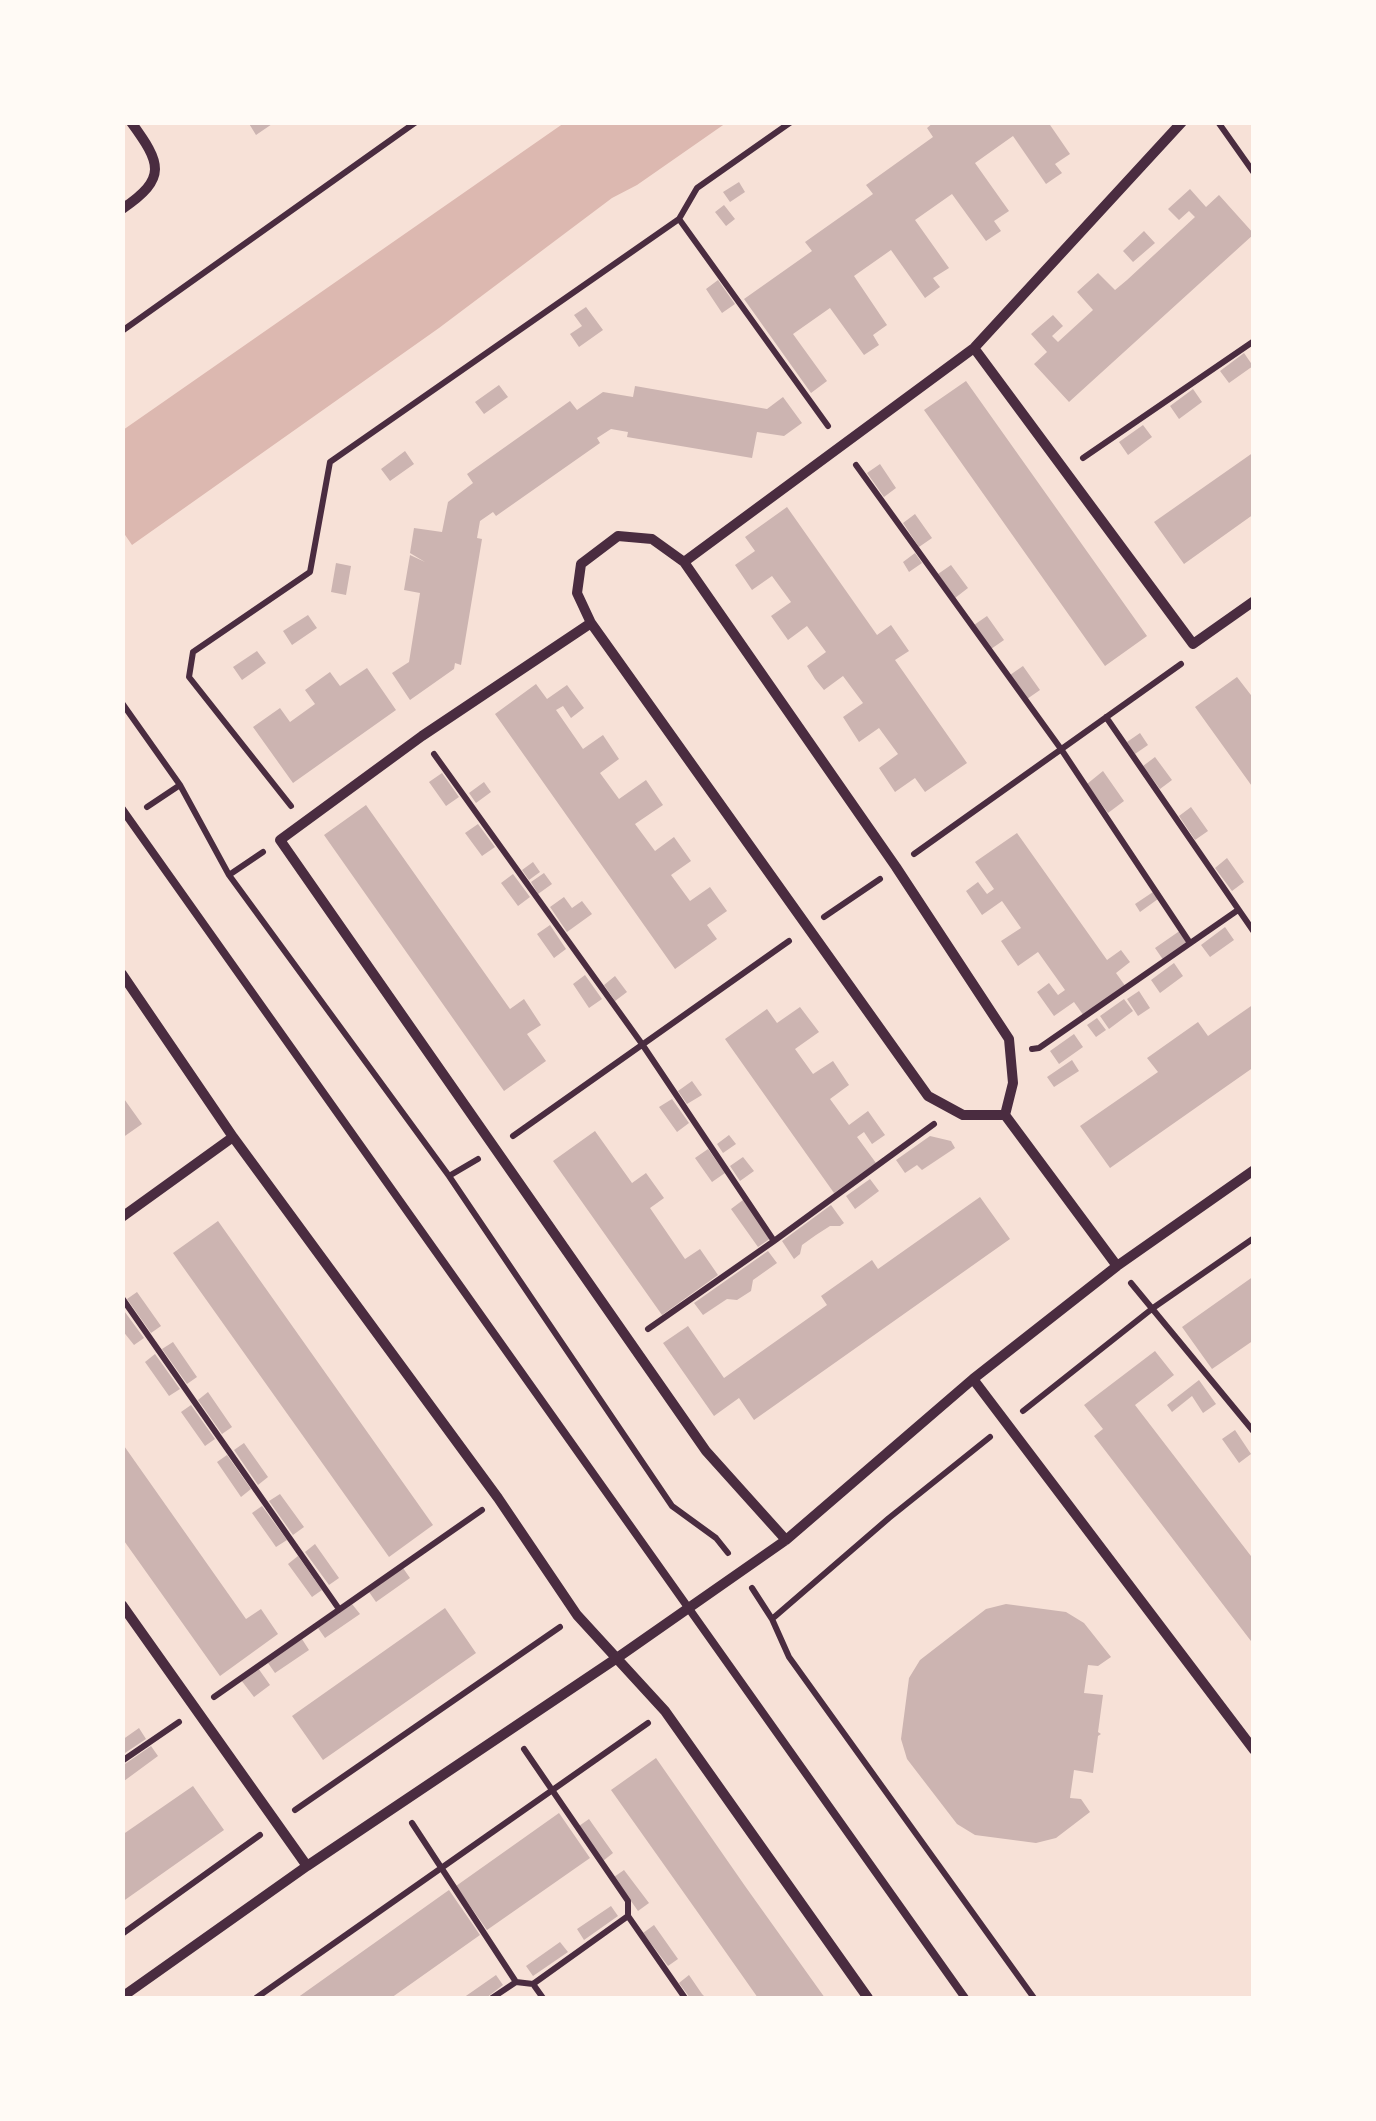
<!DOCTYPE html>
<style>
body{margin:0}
#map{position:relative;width:1376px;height:2121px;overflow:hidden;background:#f7e1d7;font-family:Helvetica,sans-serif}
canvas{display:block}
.frame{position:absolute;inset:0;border:125px solid #fffaf5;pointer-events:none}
</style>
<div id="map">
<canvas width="1376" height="2121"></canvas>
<div class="frame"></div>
</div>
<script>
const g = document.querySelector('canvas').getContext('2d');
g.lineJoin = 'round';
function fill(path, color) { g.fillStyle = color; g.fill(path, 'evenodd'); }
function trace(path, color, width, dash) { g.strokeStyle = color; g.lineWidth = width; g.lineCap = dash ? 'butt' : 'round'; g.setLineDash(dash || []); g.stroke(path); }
const water = new Path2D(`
 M564,123H726L637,185L612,198L439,328L132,545L123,532V430Z`);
const building = new Path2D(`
 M248,122H275L256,135Z
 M934,122H1048L1070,154L1055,164L1062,173L1046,184L1013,136L975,163L1009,211L994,221L1001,231L986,241L952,194L915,220L949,268L933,278L940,287L925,298L891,250L854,276L887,325L873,335L879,345L864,355L830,308L793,334L827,381L811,393L744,299L812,251L805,242L873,194L866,185L933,137L927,128Z
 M739,182L745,192L730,202L723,192Z
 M1190,189L1206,207L1219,195L1254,234L1069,402L1034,364L1047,352L1031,334L1053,315L1063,326L1052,336L1058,342L1093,310L1077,292L1098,273L1115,290L1127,280L1195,217L1189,211L1179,220L1168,209Z
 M724,205L735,219L726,226L715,212Z
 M1144,231L1155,243L1133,262L1123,251Z
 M718,280L735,304L722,313L706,289Z
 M586,307L603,330L579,347L570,334L582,326L574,315Z
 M1244,353L1253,366L1229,383L1220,371Z
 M966,381L1147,636L1105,666L924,410Z
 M499,385L508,397L484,414L475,402Z
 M635,386L767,409L783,397L802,423L784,436L757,432L752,458L627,437L628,432L611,429L597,438L600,443L496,516L493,512L480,521L477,538L482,539L461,665L455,663L454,669L410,700L392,673L409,662L420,593L404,590L410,555L425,562L410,553L414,528L442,532L448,502L473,483L467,474L570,401L577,410L603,392L633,397Z
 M1193,389L1202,402L1179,419L1170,406Z
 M1143,425L1152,437L1128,455L1119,442Z
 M405,451L414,464L390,481L381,469Z
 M1254,452V514L1184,564L1154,522Z
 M880,464L896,488L884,497L867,473Z
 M787,507L877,635L891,625L909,651L895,660L967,763L925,792L915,778L895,792L879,768L898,754L879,728L859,742L843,717L863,703L843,676L824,690L815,679L807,666L826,652L807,626L788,640L771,616L791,602L772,576L752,590L735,565L755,551L745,537Z
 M915,514L932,538L919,547L903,523Z
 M915,553L922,563L909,572L903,562Z
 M336,563L351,566L346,595L331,592Z
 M951,565L968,588L955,598L938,574Z
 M308,615L317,628L292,645L283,631Z
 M987,616L1004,640L991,649L974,625Z
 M257,651L266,663L242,680L233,667Z
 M1023,666L1040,690L1027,699L1010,675Z
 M367,668L396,710L293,783L253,727L280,708L290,722L315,704L305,690L330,672L340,686Z
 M1237,677L1254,699V789L1195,707Z
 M536,684L547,699L567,685L584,708L571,718L563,706L556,710L583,749L603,735L619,759L600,773L619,799L646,780L663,805L635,824L655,851L674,837L691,861L671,875L690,901L710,887L727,911L707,925L717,939L675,969L495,714Z
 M1140,733L1148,745L1135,754L1127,742Z
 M1155,757L1172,780L1160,789L1143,766Z
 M1103,771L1124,801L1108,813L1087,784Z
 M442,773L459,797L446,806L429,782Z
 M484,782L491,792L476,803L469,793Z
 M366,805L510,1009L524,999L541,1025L527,1034L546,1061L504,1091L324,835Z
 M1191,807L1208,831L1195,840L1179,816Z
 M478,824L495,847L482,856L465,833Z
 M1017,833L1107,960L1121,950L1130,962L1116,973L1126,987L1084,1016L1074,1002L1054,1016L1037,992L1049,983L1058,995L1065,990L1038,952L1018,966L1001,941L1021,928L1002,901L982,915L966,891L978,882L987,894L994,889L975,862Z
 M1227,858L1244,882L1232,891L1215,868Z
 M533,862L540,872L529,880L522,870Z
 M544,873L552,884L538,894L531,882Z
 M513,874L530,897L518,906L501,883Z
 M1153,892L1158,899L1140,912L1135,904Z
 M564,897L572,908L582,901L592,914L567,932L550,907Z
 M550,925L566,949L554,958L537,934Z
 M1225,927L1234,940L1210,957L1201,945Z
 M1181,930L1189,943L1164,961L1155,948Z
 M1174,963L1183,976L1160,993L1151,980Z
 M585,975L602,999L589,1008L573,984Z
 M615,976L627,992L615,1001L604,985Z
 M1139,991L1150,1008L1138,1016L1127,999Z
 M1124,999L1133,1011L1109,1029L1100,1016Z
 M1254,1004V1067L1110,1168L1080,1126L1158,1072L1147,1058L1198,1022L1208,1036Z
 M800,1007L819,1032L795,1049L813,1074L833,1061L849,1085L830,1099L849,1125L868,1111L885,1135L872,1144L864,1132L857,1137L876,1163L834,1193L725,1039L767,1009L777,1023Z
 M1097,1018L1106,1030L1096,1037L1087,1025Z
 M1074,1034L1083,1047L1059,1064L1050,1051Z
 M1072,1060L1079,1071L1054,1087L1047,1077Z
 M692,1081L702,1095L687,1104L678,1091Z
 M122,1096L142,1124L122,1138Z
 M672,1099L689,1123L677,1132L659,1107Z
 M595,1131L632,1183L646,1173L664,1198L650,1208L685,1259L700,1249L718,1275L662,1315L553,1161Z
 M729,1135L736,1144L723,1153L717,1144Z
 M930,1136L951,1141L955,1148L922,1170L917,1165L905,1173L896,1160Z
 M708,1149L725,1173L712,1182L695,1158Z
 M743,1157L754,1171L740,1181L730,1166Z
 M870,1179L879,1191L855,1209L846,1196Z
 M980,1197L1010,1239L754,1420L739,1398L714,1416L663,1343L688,1326L724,1378L827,1305L821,1296L872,1260L878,1269Z
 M743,1200L771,1238L758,1247L731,1209Z
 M831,1205L844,1223L840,1226H830L816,1235L802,1245L800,1254L794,1259L782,1241Z
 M218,1221L433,1525L389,1557L173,1253Z
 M768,1251L777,1263L753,1280L751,1291L737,1300L727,1299L703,1315L694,1303Z
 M1254,1276V1340L1212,1369L1182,1327Z
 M137,1292L161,1326L151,1333L127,1299Z
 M122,1308L144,1338L134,1345L122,1330Z
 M173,1342L197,1377L187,1384L162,1349Z
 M1155,1351L1174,1375L1135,1405L1254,1560V1645L1094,1436L1103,1429L1084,1405Z
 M155,1354L180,1389L169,1396L145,1362Z
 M1199,1380L1216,1404L1203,1413L1192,1396L1172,1412L1167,1405Z
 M208,1392L232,1427L222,1434L198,1400Z
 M191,1405L215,1439L205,1446L181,1412Z
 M1235,1430L1251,1454L1239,1463L1222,1439Z
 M122,1443L246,1619L261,1609L278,1634L220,1676L122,1538Z
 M244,1443L268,1477L258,1485L234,1450Z
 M227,1455L251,1489L241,1497L217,1462Z
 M280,1494L304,1527L293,1535L269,1501Z
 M262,1506L287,1540L276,1547L252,1513Z
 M315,1544L339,1578L329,1585L305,1552Z
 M298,1556L322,1590L312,1597L288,1564Z
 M403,1568L410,1578L376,1602L369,1592Z
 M352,1604L360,1614L325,1638L318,1628Z
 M1006,1604L1066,1612L1084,1623L1111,1657L1098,1666L1088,1665L1084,1693L1103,1695L1098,1732L1101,1734L1098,1736L1093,1773L1074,1770L1070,1798L1081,1799L1090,1812L1056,1838L1036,1843L975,1835L957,1824L907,1759L901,1739L909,1678L920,1660L986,1609Z
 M445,1608L476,1653L323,1760L292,1716Z
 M302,1639L309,1650L275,1673L268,1663Z
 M258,1668L270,1685L254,1697L241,1680Z
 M139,1728L146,1739L122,1755V1740Z
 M151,1746L158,1756L124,1781L122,1766Z
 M656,1758L745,1886L825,1998H758L701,1917L611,1790Z
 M193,1786L224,1830L122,1902V1835Z
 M559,1813L590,1858L487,1930L456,1886Z
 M589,1819L613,1853L603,1861L579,1826Z
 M624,1870L649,1903L638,1911L614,1877Z
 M449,1890L480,1935L391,1998H297Z
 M611,1906L618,1916L584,1940L577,1929Z
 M654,1925L678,1959L668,1966L643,1933Z
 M560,1942L568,1952L533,1976L526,1966Z
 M496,1975L503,1985L486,1998H463Z
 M689,1975L702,1994L706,1998H690L679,1983Z`);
const path = new Path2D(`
 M1218,122L1254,173
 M679,219L828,426
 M122,331L416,122
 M1083,458L1254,341
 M856,465L1061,749L1190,943
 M122,703L180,785L229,875L449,1176L672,1506L716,1538L728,1553
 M1106,717L1254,932
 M434,754L642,1044L774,1241
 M291,806L189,677L193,652L310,572L330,462L679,219L697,188L791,122
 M147,807L180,785
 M914,854L1181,664
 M229,875L263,852
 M824,917L880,879
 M1032,1049L1039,1048L1238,910
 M513,1136L789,941
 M449,1176L478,1159
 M1131,1283L1254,1432
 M122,1298L339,1609
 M648,1329L774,1241L934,1124
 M1023,1411L1153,1308L1254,1238
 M752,1588L772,1619L789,1657L1034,1998
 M772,1619L889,1518L990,1437
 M214,1697L482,1510
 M524,1749L628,1901V1916
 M122,1761L179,1722
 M295,1810L560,1627
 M412,1823L516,1982L492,1998
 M122,1934L260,1835
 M516,1982L533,1984L628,1916L685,1998
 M533,1984L543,1998
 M256,1998L648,1723`);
const service = new Path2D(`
 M122,809L965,1998`);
const minor = new Path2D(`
 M122,209C168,178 161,163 131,122
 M974,348L1193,644L1254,601
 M684,562L896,867L1009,1039L1013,1083L1005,1115
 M591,623L928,1096L963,1115H1005
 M122,974L233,1137L498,1498L577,1615L665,1711L868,1998
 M1005,1115L1117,1266
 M122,1217L233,1137
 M973,1379L1254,1750
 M786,1540L706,1451L280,840L422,736L591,623L577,593L581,564L618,536L652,539L684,562L974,348L1182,122
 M122,1605L307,1866
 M122,1997L307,1866L617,1658L786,1540L973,1379L1117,1266L1254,1170`);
fill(water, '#dcb8b0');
fill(building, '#ccb4b1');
trace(path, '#4a2c40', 6);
trace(service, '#4a2c40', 8);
trace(minor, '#4a2c40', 10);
</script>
